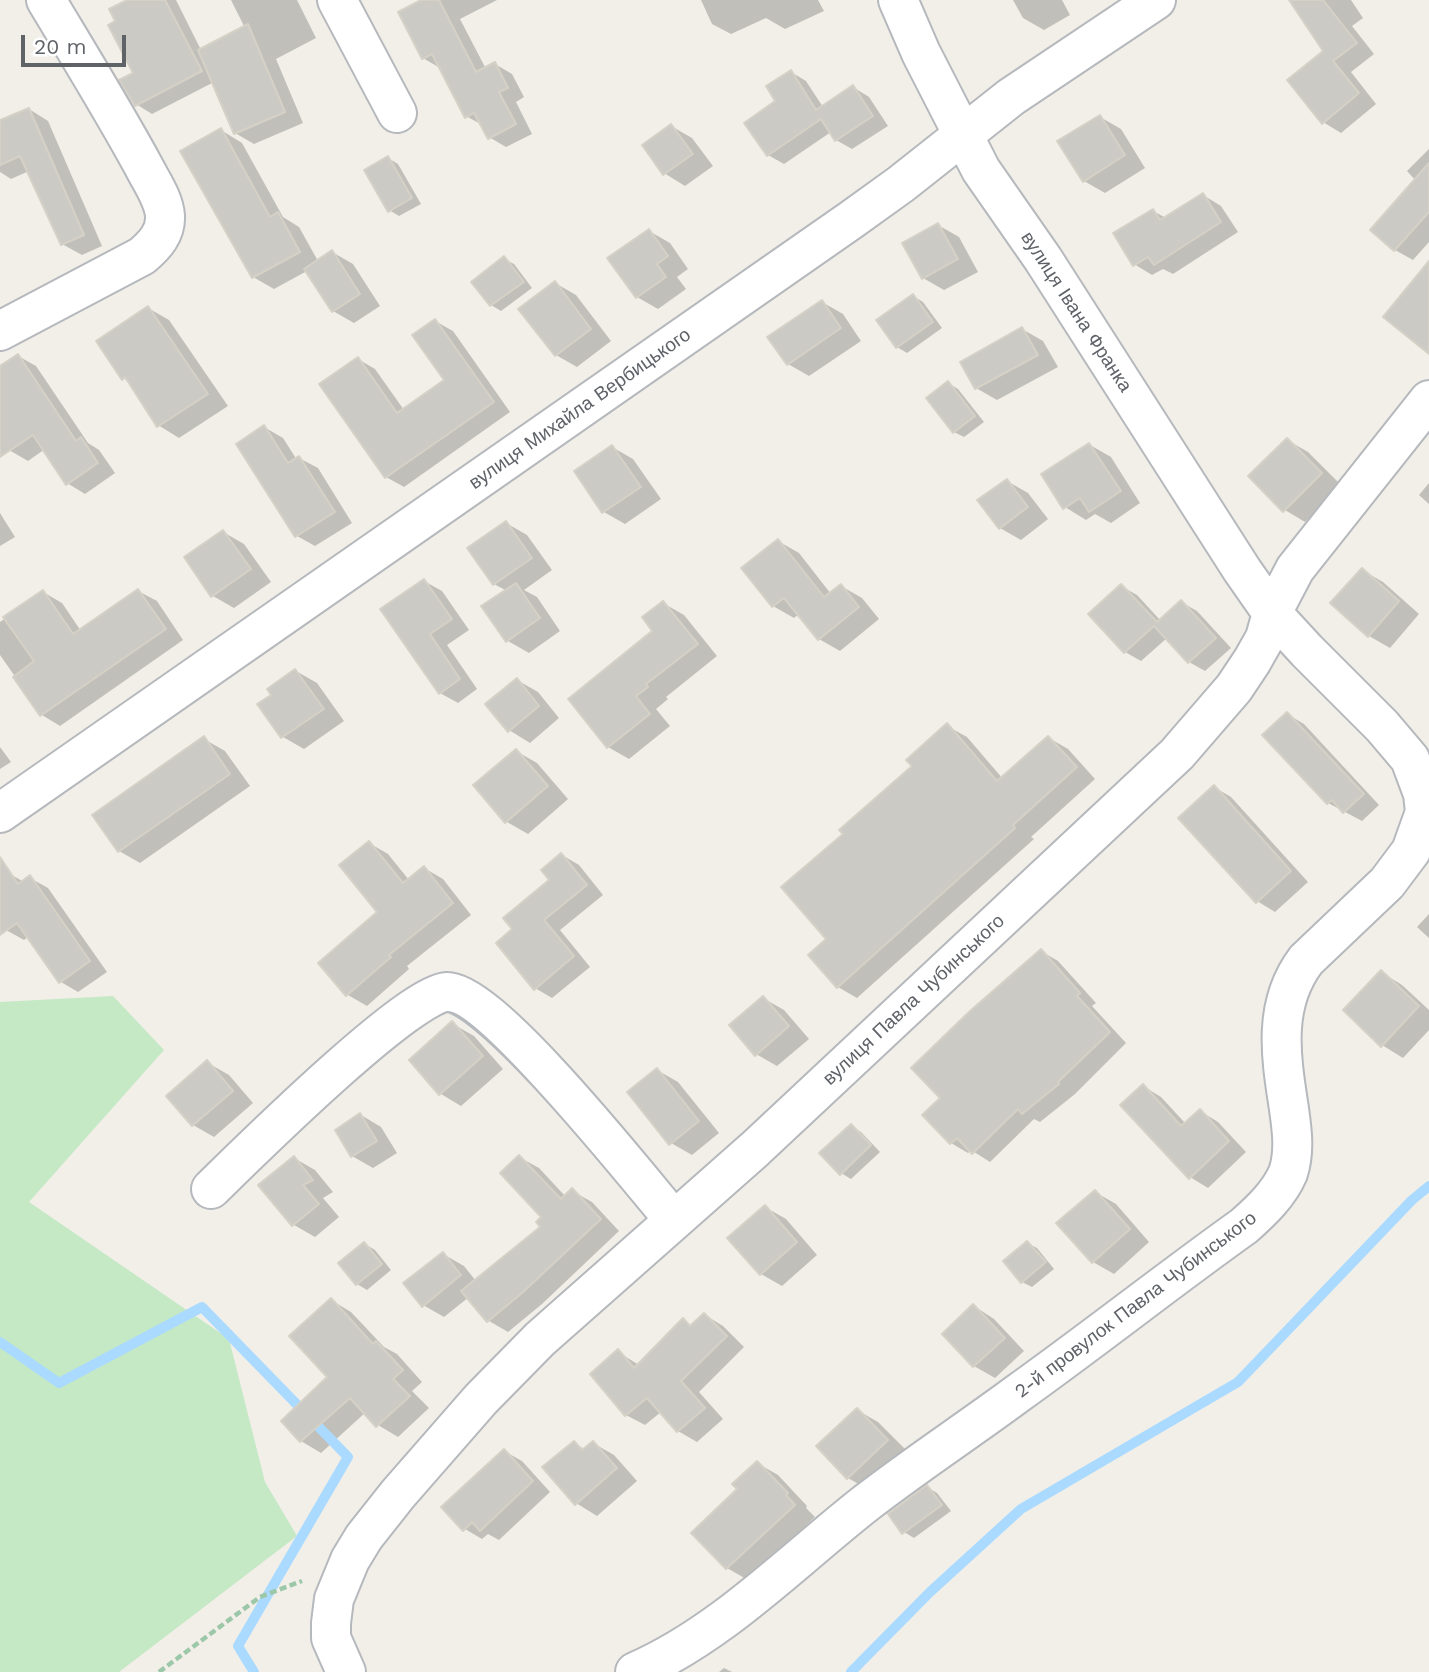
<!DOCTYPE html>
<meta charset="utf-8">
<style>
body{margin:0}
#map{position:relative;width:1429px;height:1672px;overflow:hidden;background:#f1efe8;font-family:"Work Sans",sans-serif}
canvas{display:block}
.scale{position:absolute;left:21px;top:35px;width:105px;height:32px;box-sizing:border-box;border:4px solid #5f6368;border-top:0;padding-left:9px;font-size:21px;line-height:24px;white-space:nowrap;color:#5f6368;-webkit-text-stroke:5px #fff;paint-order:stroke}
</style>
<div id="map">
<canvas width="1429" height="1672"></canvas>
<div class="scale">20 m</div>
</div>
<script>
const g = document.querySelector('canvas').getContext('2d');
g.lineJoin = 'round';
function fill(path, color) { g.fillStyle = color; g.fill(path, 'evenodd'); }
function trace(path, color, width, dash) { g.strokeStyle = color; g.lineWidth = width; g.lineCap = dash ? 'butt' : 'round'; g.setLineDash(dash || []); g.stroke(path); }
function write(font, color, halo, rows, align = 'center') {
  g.font = font + ' "Work Sans",sans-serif'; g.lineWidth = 7; g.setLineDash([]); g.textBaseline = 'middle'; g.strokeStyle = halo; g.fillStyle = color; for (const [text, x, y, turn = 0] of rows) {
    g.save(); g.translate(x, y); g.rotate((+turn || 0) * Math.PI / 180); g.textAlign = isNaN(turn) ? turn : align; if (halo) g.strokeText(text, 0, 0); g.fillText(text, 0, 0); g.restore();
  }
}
const green = new Path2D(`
 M113,996L164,1050L29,1202L229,1339L265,1482L297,1536L119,1672H0V1002Z`);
const shadow = new Path2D(`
 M131,0H176L201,50L245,28L231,0H297L316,38L276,59L303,123L254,144L235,133L214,82L152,114L136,104L135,74L117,22Z
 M425,0H497L460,19L486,69L495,64L512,74L524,97L516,102L532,134L506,147L489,137L484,126L466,116L440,68L423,58Z
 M701,0H818L824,11L785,29L766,18L731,34L712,24Z
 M1013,0H1062L1070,15L1044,30L1023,18Z
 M1291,0H1351L1363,18L1352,26L1374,54L1351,72L1376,104L1341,133L1323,122L1325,51Z
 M791,72L806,81L823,107L853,87L869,97L888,126L852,149L836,140L831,132L784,164L768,155Z
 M29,109L48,121L102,246L82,255L62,244L29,171L11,179L0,172V122Z
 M1100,117L1121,129L1145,168L1105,193L1084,181Z
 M671,126L692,138L713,166L685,186L664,173Z
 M221,130L242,143L283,217L299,227L318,261L332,252L353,264L380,306L354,323L333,311L307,271L274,289L253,277Z
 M1429,149V242L1413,260L1395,250L1416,181L1407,171Z
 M388,158L398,164L421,204L399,216L389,210Z
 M1203,195L1221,206L1238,232L1173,274L1163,269L1152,275L1134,264L1153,211L1166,218Z
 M938,225L959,237L978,272L944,290L923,278Z
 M649,231L670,243L688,269L677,277L686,289L658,309L637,297Z
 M504,259L514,264L532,288L501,311L491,305Z
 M555,283L576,295L611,341L577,367L556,355Z
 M913,296L923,302L942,328L907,353L897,347Z
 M822,302L843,314L861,341L809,376L788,364Z
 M148,308L169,320L228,406L179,438L158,425L131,383L123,378Z
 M435,321L453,331L510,412L404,487L386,477L358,359L375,369L404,410L447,380Z
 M1022,329L1043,341L1058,367L997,400L976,388Z
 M18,356L36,366L88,443L99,450L115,473L85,494L67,483L45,449L28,461L9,450L0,436V368Z
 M948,383L958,389L984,422L964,437L954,432Z
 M264,427L283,438L297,460L299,458L318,468L352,523L315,546L297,536Z
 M1287,440L1308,452L1342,486L1305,522L1285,510Z
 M1090,445L1111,457L1140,503L1111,523L1095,514L1086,520L1065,507Z
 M612,447L633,459L661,499L625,524L604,512Z
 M1007,481L1028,493L1048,519L1021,540L1000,528Z
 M1429,483V504L1419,495Z
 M0,513L15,537L0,546Z
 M506,523L527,535L552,570L524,590L537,597L560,631L529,653L508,641L484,607L507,591L494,584Z
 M223,532L244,544L271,582L234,608L213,596Z
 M778,541L799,553L831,594L841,586L862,598L879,619L840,651L819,639L799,614L794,618L773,606Z
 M1362,570L1383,582L1419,614L1390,648L1369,636Z
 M424,581L442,591L469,630L447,645L477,689L458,703L440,693L382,610Z
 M1121,586L1137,595L1161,621L1181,602L1197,611L1231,648L1205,671L1189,662L1167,638L1141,661L1125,652L1091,614Z
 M138,591L157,601L183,640L60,726L42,715L0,655V622L43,592L62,603L81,631Z
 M663,603L684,615L717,656L666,697L668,699L656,709L670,726L629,759L608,747L655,631Z
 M296,671L317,683L344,721L304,749L283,737L259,705L273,695Z
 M517,680L538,692L559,718L530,743L509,730Z
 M1287,714L1304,724L1379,805L1362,821L1328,803Z
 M947,726L967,737L1003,779L1049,738L1068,749L1095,779L1031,837L1034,839L857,998L838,987L829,939L845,834L914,766Z
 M204,739L225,751L250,786L140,863L119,851Z
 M0,747L11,762L0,769Z
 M516,751L537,763L568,799L528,834L507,822Z
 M1214,787L1231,797L1308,882L1275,912L1257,901Z
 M369,843L388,854L409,880L424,868L443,879L471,915L407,966L409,969L367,1006L348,995L320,964L379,912Z
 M562,855L579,865L603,895L560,930L590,967L552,998L535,988L515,930L551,880Z
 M10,874L24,882L30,878L48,888L107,972L78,992L61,982L29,936L24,940L6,930L0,921V882Z
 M1429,914V938L1417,927Z
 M1041,951L1058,961L1096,1003L1092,1006L1126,1043L1075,1094L1040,1122L1034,1119L990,1162L971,1150L968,1153L951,1143L925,1115L942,1099Z
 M1381,972L1402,985L1429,1010V1030L1403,1058L1382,1045Z
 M763,998L784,1010L809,1039L777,1066L756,1054Z
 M453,1024L474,1036L503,1069L461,1106L441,1094Z
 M208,1063L229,1075L253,1103L214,1137L193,1125L169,1096Z
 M657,1070L678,1082L719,1133L692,1155L671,1143Z
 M1143,1086L1161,1097L1186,1124L1200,1111L1218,1122L1246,1152L1208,1188L1190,1177Z
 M361,1115L381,1127L397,1153L373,1168L352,1156Z
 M851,1126L861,1132L880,1152L851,1179L841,1173Z
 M519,1157L539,1168L566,1197L572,1191L592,1202L619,1231L542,1304L508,1332L489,1321L469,1297L444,1317L423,1305L443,1254L464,1266L476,1281L543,1227L544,1217Z
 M294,1158L315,1170L333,1192L323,1198L339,1217L315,1237L294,1225L261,1185Z
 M1095,1192L1116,1204L1149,1242L1114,1274L1093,1262Z
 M765,1207L786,1219L817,1255L782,1286L761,1274Z
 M1027,1243L1037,1248L1054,1269L1032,1287L1022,1282Z
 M365,1244L375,1250L391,1270L367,1290L357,1284Z
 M331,1300L351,1312L384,1347L397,1354L422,1382L412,1391L429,1408L398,1437L378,1425L366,1412L321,1453L301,1441L283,1421L329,1377Z
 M974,1306L994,1319L1024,1351L995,1378L974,1366Z
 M705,1315L723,1326L744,1347L699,1392L723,1419L697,1442L678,1431L661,1412L645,1425L626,1415L618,1352L639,1365L683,1321L693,1326Z
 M857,1410L878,1422L908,1452L869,1490L848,1478Z
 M574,1443L586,1450L593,1443L614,1455L637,1481L597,1516L576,1503Z
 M504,1451L522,1461L550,1492L499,1540L488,1534L482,1539L465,1529Z
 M757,1463L778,1475L807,1506L806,1508L815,1517L748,1580L727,1568L740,1489Z
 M927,1487L937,1493L951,1511L914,1538L904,1532Z
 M724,1668L732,1672H719Z`);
const stream = new Path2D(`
 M0,1342L59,1383L202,1307L348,1457L238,1646L254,1672
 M851,1672L930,1592L1021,1509L1238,1382L1412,1200L1429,1186`);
const building = new Path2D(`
 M127,0H165L202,71L135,106L119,80L133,73L108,25L115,21L109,9Z
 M421,0H439L476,72L495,62L508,88L499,92L516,124L488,139L474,113L465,118L432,54L422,59L398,12Z
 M1289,0H1323L1357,43L1333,61L1359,93L1322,124L1287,80L1323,51Z
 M248,24L285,112L234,134L198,50Z
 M791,70L816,110L853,85L873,116L835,141L821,119L767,156L744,123L775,101L766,86Z
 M29,108L84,235L61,245L20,156L0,165V120Z
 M1100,115L1125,155L1083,182L1057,141Z
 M671,124L693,154L663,175L642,145Z
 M221,128L270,217L278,212L300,252L252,278L180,151Z
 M388,156L412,198L388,212L364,170Z
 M1429,163V212L1394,251L1370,230Z
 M1203,193L1221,222L1154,265L1148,257L1133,266L1113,233L1153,209L1160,220Z
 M938,223L958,259L922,279L902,243Z
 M649,229L668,256L657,264L666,277L636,298L607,258Z
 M332,250L360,294L332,312L304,269Z
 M504,256L524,282L490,306L471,282Z
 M1429,261V354L1383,317Z
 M555,281L591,329L555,356L518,309Z
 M913,294L933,322L896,348L876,320Z
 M822,300L841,328L787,365L767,337Z
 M148,306L208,394L157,427L125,377L122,380L96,341Z
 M435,319L494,402L385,478L319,384L358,357L397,413L444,380L412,335Z
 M1022,327L1038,355L975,389L960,362Z
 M18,354L76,441L81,437L98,463L66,485L33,435L0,457V366Z
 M948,381L975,416L953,433L926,398Z
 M264,425L288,463L299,456L335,512L295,537L236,444Z
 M1287,438L1322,473L1283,512L1248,476Z
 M1089,443L1121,491L1089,512L1080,498L1063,509L1041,474Z
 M612,445L641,487L602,513L574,471Z
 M1007,479L1028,507L999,529L977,500Z
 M506,521L532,558L493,585L467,548Z
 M223,530L251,569L211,597L184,557Z
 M778,539L824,597L841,584L859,607L818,640L784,598L772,607L741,568Z
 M1362,568L1399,601L1368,637L1330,603Z
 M424,579L452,619L430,634L460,679L439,694L380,609Z
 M516,583L540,618L506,642L481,606Z
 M1121,584L1157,622L1181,600L1216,638L1188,663L1154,626L1124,653L1088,614Z
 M138,589L166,629L40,716L13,677L34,661L3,617L43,590L73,634Z
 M663,601L698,644L646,684L648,687L636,696L650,714L607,748L568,699L652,631L642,617Z
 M295,669L324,709L281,738L257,704L271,695L267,689Z
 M517,678L539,706L508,732L485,704Z
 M1287,712L1364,794L1343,813L1332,800L1327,804L1262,735Z
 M947,723L997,781L1048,736L1077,767L1013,825L1015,828L837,988L808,955L826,939L781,887L843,834L839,830L912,766L906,760Z
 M204,736L230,774L118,852L92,815Z
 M516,749L548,786L505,823L473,785Z
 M1214,785L1291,871L1256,903L1178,818Z
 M369,841L403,883L424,866L453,903L389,955L391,957L346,996L318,963L377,912L339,865Z
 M561,853L587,885L544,920L574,956L534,990L496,943L512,929L503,918L549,880L541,870Z
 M0,857L18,884L30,875L90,961L59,983L17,923L0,935Z
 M1041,949L1080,993L1077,996L1110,1032L1058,1082L1059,1084L1022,1114L1018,1109L972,1154L957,1138L950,1144L922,1115L940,1098L911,1068L970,1011Z
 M1381,970L1419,1006L1381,1047L1343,1010Z
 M763,996L789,1026L755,1056L729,1025Z
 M452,1021L483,1056L439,1095L409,1060Z
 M207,1060L233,1091L192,1126L166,1096Z
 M657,1068L699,1121L669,1145L627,1092Z
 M1143,1084L1181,1126L1200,1109L1229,1141L1189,1179L1120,1105Z
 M360,1113L377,1141L351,1157L335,1130Z
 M851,1124L871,1145L840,1175L819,1153Z
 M519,1155L561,1199L572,1188L601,1219L522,1293L487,1322L461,1291L540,1227L536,1222L541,1217L500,1173Z
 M294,1156L313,1180L303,1185L319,1204L292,1226L258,1185Z
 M1095,1190L1130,1229L1092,1263L1056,1223Z
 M765,1205L797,1242L760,1275L727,1238Z
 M1027,1241L1046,1262L1021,1283L1003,1261Z
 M364,1242L382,1264L356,1285L338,1263Z
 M443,1252L461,1275L422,1307L403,1283Z
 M331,1298L373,1344L376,1341L403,1370L393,1379L410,1396L376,1427L350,1398L300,1442L281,1421L327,1377L289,1336Z
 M973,1304L1005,1338L973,1367L942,1334Z
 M704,1313L727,1336L681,1381L705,1408L677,1432L647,1398L625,1416L590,1374L618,1349L634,1368L683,1318L690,1326Z
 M857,1408L888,1440L847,1479L816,1446Z
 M574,1441L582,1450L593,1441L617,1468L575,1505L542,1467Z
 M504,1449L533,1481L480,1531L472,1522L463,1531L441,1507Z
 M757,1461L788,1493L786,1495L795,1505L726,1569L691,1533L737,1489L732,1484Z
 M927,1485L942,1505L902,1534L888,1514Z`);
const path = new Path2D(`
 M159,1672L260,1597L302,1581`);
const street = new Path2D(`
 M337,0L397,113
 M0,331L142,256C155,245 166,233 165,216C164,199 151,181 144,167C113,110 79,55 46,0
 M0,813L851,220L901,184L1011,97L1156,0
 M211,1189C246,1155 409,993 447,992C491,991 640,1180 674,1220
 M346,1672L331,1638V1623L334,1599L350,1560L364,1537L398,1494L481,1399L540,1339L755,1149L1177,754L1234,688L1252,661L1265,638L1272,613L1295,569L1429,400
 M635,1672C722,1634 792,1561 866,1503C915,1465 967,1431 1017,1394C1094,1339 1167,1281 1244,1226C1261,1211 1279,1194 1288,1173C1295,1152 1292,1130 1289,1109C1281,1057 1272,1005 1306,960L1387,883L1411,851L1425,812L1423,794L1410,759L1382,726L1307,651L1272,613L1242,570L1043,259L981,170L921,53L898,0`);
const streetNames = [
 ["вулиця Івана Франка",1076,312,57],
 ["вулиця Михайла Вербицького",580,409,-35],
 ["вулиця Павла Чубинського",914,1000,-43],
 ["2-й провулок Павла Чубинського",1136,1305,-37]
];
fill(green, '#c5e8c5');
fill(shadow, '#0003');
trace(stream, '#aadaff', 10);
fill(building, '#cccac5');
trace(building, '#d6d1c6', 2);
trace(street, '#b5b8bc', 42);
trace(path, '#9cc7a9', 4.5, [7, 3.5]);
trace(street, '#fff', 38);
write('19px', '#5f6368', '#fff', streetNames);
</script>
